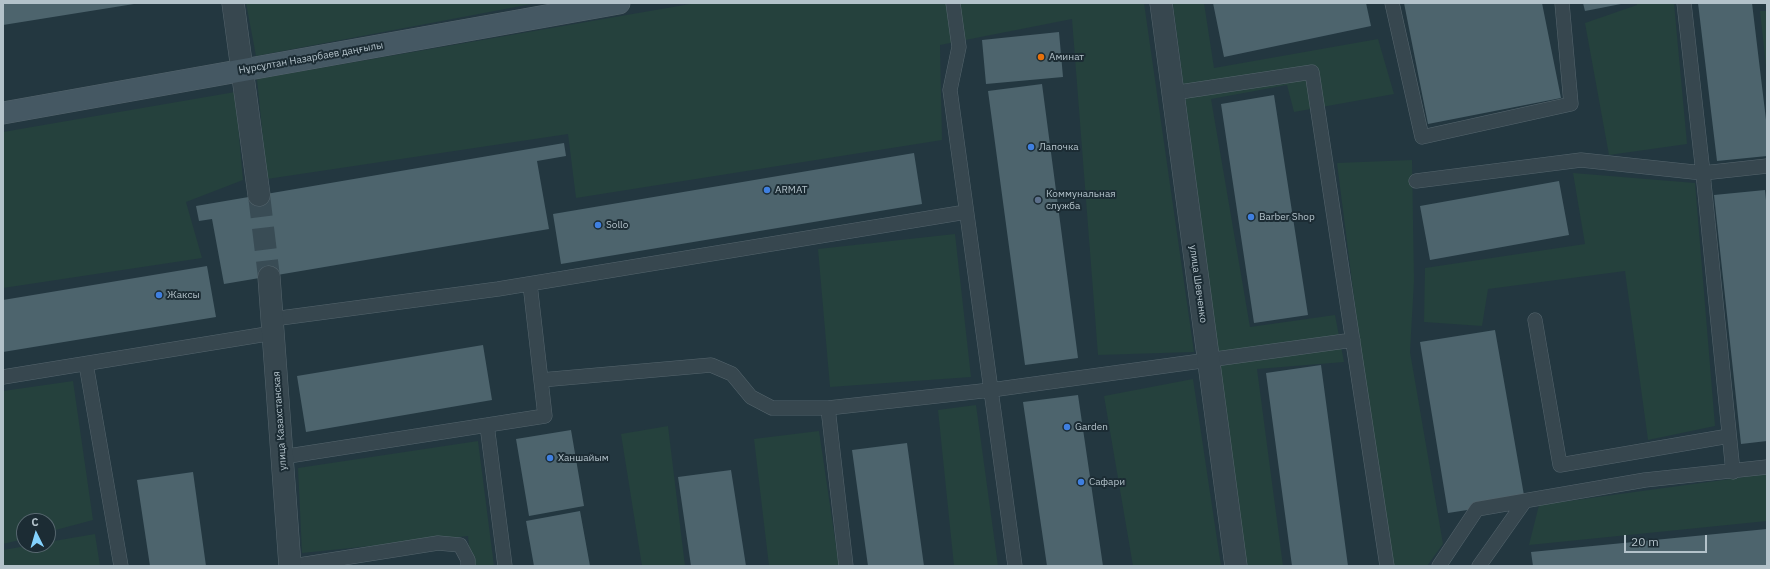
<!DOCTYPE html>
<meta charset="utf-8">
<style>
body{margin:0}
#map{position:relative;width:1770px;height:569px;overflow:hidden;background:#233740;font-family:"IBM Plex Sans",sans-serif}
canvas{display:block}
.frame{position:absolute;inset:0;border:4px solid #b3c2ca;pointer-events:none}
.north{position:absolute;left:16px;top:513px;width:40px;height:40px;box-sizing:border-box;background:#1c2c34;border:1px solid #586870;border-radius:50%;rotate:355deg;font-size:11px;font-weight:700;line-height:16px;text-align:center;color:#b3c2ca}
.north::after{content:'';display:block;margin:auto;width:14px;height:18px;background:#84d3fe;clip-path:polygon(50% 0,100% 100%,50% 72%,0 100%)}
.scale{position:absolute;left:1624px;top:535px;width:83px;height:18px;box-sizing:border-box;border:2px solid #b3c2ca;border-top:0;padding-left:5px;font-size:12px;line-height:14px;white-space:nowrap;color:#b3c2ca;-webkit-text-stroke:3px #1c2c34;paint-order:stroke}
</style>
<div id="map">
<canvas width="1770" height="569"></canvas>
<div class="frame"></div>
<div class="north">С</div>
<div class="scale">20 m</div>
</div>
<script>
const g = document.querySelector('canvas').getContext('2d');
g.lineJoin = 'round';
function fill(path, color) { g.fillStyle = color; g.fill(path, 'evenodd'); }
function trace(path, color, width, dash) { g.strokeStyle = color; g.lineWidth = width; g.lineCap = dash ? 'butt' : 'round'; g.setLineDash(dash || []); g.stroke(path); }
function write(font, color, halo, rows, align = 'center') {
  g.font = font + ' "IBM Plex Sans",sans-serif'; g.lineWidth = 4; g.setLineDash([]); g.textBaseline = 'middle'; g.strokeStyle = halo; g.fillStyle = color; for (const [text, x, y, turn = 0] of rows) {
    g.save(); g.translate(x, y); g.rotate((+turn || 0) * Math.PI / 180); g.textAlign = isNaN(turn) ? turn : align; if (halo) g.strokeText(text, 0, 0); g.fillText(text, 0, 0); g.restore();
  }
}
const green = new Path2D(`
 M246,3H537L256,56Z
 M696,3H1144L1194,352L1098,355L1072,19L940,45L942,140L576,198L568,134L267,179L257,79Z
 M1179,3H1204L1214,68L1378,39L1394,94L1294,112L1287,85L1211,99L1250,327L1335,315L1344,362L1257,369L1283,566H1246L1173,4Z
 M1637,3H1674L1687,144L1609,155L1585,23L1637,5Z
 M1760,11H1767V76Z
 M235,92L243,180L186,202L202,258L3,288V132Z
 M1412,160L1414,281L1410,352L1443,544L1427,566H1388L1337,163Z
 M1573,173L1695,183L1715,426L1648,440L1625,271L1488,289L1482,326L1424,322L1425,268L1585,244Z
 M955,234L971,377L830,387L818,249Z
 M1193,379L1221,566H1133L1104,396Z
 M73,381L93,520L48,532V521H24V539L3,544V391Z
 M976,405L998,566H954L938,410Z
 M668,426L685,566H642L621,434Z
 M819,431L839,566H769L754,439Z
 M478,441L494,566H471L468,536L302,553L298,468Z
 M1767,474V521L1529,545L1539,505Z
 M95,534L100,566H3V550L32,545H48V542Z`);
const building = new Path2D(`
 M3,3H134V4L3,25Z
 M1213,3H1366L1371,26L1224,57Z
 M1404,3H1542L1561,98L1428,124Z
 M1583,3H1621V4L1585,11Z
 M1698,3H1752L1767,128V156L1717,161Z
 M1059,32L1063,77L986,84L982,40Z
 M1042,84L1078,358L1025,365L988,91Z
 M1274,95L1308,315L1254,323L1221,104Z
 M564,143L566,156L537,161L549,229L224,284L212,219L199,221L196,206Z
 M914,153L922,204L561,264L553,214Z
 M1559,181L1569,235L1430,260L1420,206Z
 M1765,190L1767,210V441L1741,444L1714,195Z
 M207,266L216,317L3,352V300Z
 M1495,330L1525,501L1448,513L1420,342Z
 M483,345L492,400L306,432L297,376Z
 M1321,365L1348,566H1292L1266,373Z
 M1078,395L1103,566H1047L1023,402Z
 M571,430L584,506L529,516L516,439Z
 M907,443L924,566H868L852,450Z
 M731,470L746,566H691L678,477Z
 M193,472L206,566H150L137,480Z
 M580,511L590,566H534L526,521Z
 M1767,529V566H1533L1531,552Z`);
const minorTunnel = new Path2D(`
 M259,195L269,277`);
const service = new Path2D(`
 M953,3L959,47L950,90L1015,566
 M1392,3L1422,137L1571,104L1562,3
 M1684,3L1703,173L1767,166
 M1173,93L1312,72L1387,566
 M1416,181L1581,160L1703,173L1733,472
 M273,319L498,289L966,212
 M1535,320L1560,465L1729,436
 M86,364L121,566
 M3,377L273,333
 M541,380L711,365L732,374L751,397L772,408H828L991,390L1353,340
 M828,408L846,566
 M487,425L505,566
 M282,457L545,416L530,284
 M293,566L438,543L460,545L468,560V566
 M1439,566L1477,509L1645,480L1767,467
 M1479,566L1525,501`);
const minor = new Path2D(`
 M233,3L259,195
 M269,277L290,566`);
const tertiary = new Path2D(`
 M1161,3L1236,566`);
const secondary = new Path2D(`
 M3,113L619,3`);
const markers = [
 [1041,57,4,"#e8710a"],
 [1031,147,4,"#3f7fe0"],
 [767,190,4,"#3f7fe0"],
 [1038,200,4,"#5c6f8a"],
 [1251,217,4,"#3f7fe0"],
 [598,225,4,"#3f7fe0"],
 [159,295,4,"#3f7fe0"],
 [1067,427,4,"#3f7fe0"],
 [550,458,4,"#3f7fe0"],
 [1081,482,4,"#3f7fe0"]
];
const poiNames = [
 ["Аминат",1049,57],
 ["Лапочка",1039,147],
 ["ARMAT",775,190],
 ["Коммунальная",1046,194],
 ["служба",1046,206],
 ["Barber Shop",1259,217],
 ["Sollo",606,225],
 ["Жаксы",167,295],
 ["Garden",1075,427],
 ["Ханшайым",558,458],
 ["Сафари",1089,482]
];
const streetNames = [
 ["Нұрсұлтан Назарбаев даңғылы",311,58,-10],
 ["улица Шевченко",1198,284,82],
 ["улица Казахстанская",280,421,-94]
];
fill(green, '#25413d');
fill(building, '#4d646d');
trace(minorTunnel, '#394c55', 22, [22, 11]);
trace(service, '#55656d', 15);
trace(minor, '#55656d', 23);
trace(tertiary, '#55656d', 23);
trace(secondary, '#55656d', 23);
trace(service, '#37474f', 14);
trace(minor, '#37474f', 22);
trace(tertiary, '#37474f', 22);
trace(secondary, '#455863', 22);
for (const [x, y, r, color] of markers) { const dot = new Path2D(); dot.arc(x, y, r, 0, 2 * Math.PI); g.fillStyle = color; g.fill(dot); trace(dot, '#1c2c34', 1.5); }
write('10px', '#b3c2ca', '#1c2c34', poiNames, 'left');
write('10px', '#b3c2ca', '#1c2c34', streetNames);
</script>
